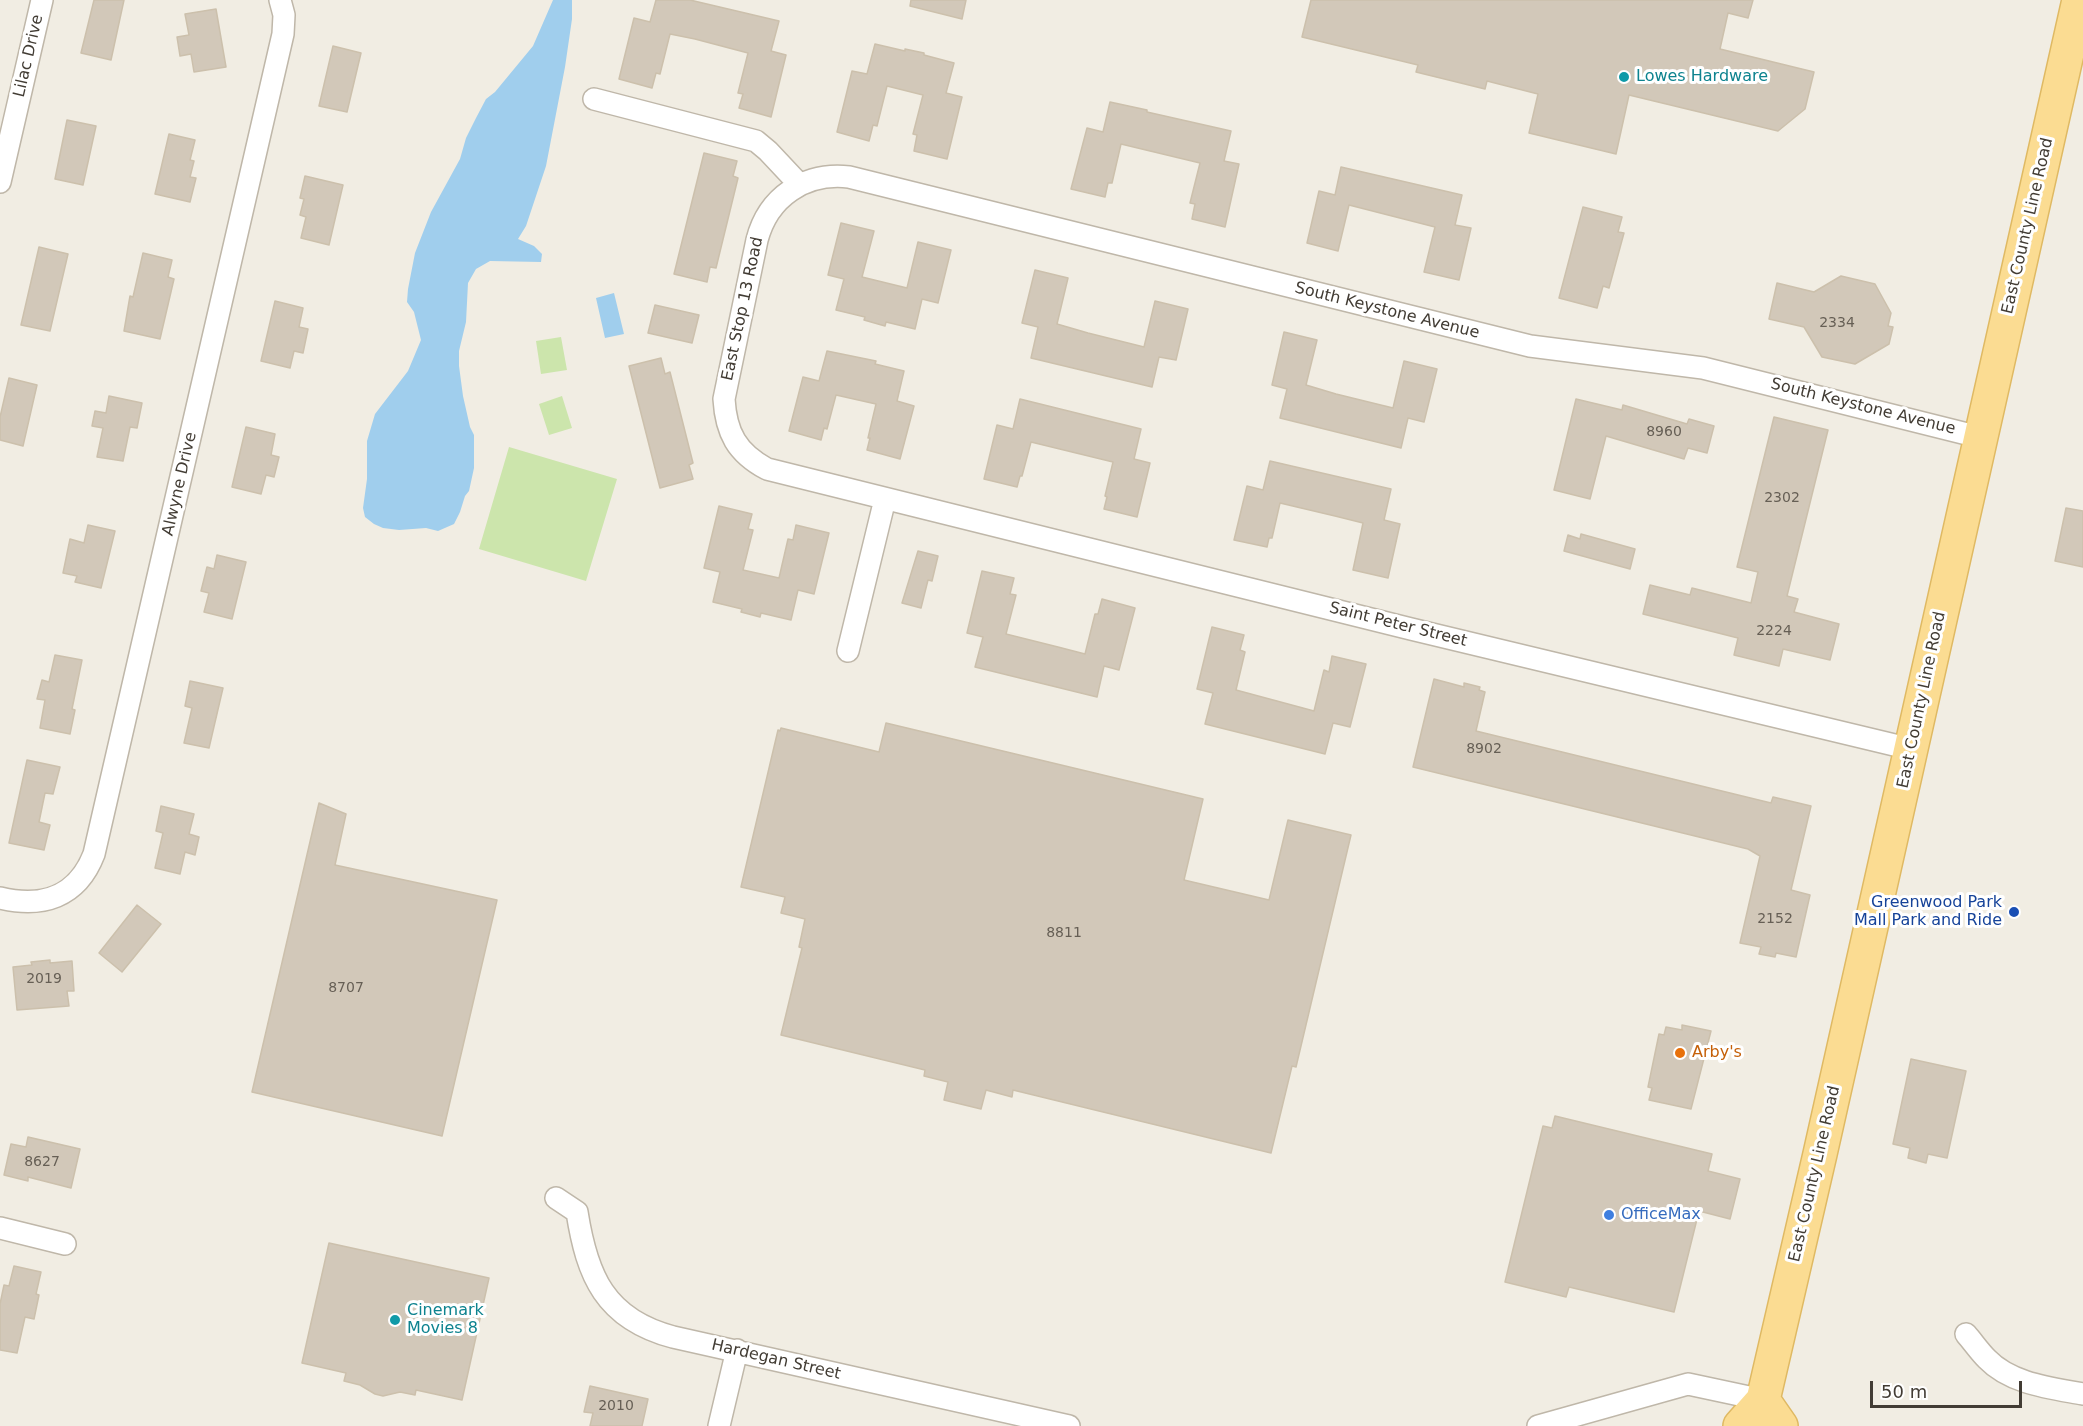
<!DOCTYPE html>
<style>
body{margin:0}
#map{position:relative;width:2083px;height:1426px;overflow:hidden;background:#f1ede3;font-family:"DejaVu Sans",sans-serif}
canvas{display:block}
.scale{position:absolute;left:1870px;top:1381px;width:152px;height:27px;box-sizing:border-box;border:3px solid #423c34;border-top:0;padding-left:8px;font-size:18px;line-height:21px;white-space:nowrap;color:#423c34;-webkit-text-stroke:4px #fff;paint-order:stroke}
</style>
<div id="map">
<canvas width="2083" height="1426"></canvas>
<div class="scale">50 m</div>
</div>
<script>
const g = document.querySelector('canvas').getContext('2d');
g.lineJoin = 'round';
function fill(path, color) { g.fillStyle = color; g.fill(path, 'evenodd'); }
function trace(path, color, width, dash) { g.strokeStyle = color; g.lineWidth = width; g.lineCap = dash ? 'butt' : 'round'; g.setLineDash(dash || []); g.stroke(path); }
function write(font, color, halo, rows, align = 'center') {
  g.font = font + ' "DejaVu Sans",sans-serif'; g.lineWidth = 6; g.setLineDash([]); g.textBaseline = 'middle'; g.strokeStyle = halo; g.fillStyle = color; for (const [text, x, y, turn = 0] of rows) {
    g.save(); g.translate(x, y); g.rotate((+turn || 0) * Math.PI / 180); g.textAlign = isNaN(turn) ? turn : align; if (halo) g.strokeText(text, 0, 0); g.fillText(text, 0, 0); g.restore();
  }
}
const green = new Path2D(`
 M561,337L567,370L541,374L536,341Z
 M562,396L572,428L549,435L539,404Z
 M509,447L617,479L586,581L479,549Z`);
const water = new Path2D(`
 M553,0H572V19L565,67L546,166L526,226L518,239L534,246L542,254L541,262L490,261L476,269L468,283L466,322L459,351V366L463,396L470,427L474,435V468L469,491L465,496L460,512L454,524L438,531L426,528L399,530L383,528L374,524L365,517L363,508L367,479V441L375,414L408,371L421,340L414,312L407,302L408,289L415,253L431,212L460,159L466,138L476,118L486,99L495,92L533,46Z
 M614,293L624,334L605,338L596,298Z`);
const building = new Path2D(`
 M94,0H124L111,60L81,53Z
 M656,0H690L779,21L771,51L786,55L771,117L739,108L743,94L738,93L748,53L695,39L670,34L660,74L656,73L652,88L619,79L634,18L650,22Z
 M911,0H966L962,19L910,6Z
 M1311,0H1753L1748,18L1728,13L1720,49L1814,72L1805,109L1778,131L1629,95L1616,154L1529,133L1538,94L1487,81L1485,89L1416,72L1418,65L1302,37Z
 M216,9L226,67L194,72L191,54L180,56L177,37L189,35L185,14Z
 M875,44L905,51V49L924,53V55L954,63L946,93L962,97L947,159L914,151L917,135L913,134L923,95L887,86L877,126L873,125L869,141L837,132L852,71L867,74Z
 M333,46L361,53L347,112L319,106Z
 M1110,102L1147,110V112L1231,131L1224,161L1239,164L1225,227L1192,219L1195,204L1190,203L1200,163L1121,144L1112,183H1108L1105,197L1071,189L1087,128L1103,132Z
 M67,120L96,126L83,185L55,179Z
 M169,134L195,140L190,160L194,161L190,177L196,178L190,202L155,194Z
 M704,153L737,161L733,176L738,178L716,268L710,267L707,282L674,274Z
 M1341,167L1462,195L1455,225L1471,228L1459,280L1424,272L1435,227L1349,205L1338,251L1307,243L1319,191L1335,195Z
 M305,176L343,185L329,245L301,238L306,217L300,215L304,199L300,198Z
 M1583,207L1622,217L1618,232L1624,233L1609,288L1603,286L1597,308L1559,298Z
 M841,223L874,231L862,277L907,288L918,242L951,250L938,303L922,299L915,329L886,322L885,326L864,320L865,317L836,310L844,279L828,275Z
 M39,247L68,254L50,331L21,325Z
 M143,253L172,260L168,277L174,279L160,339L124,331L130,296L133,297Z
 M1035,270L1068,278L1057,324L1088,333L1144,347L1155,301L1188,309L1176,360L1159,357L1152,387L1031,358L1038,327L1022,323Z
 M1841,276L1875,284L1891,313L1888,326L1893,327L1889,344L1855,364L1822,357L1804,327L1769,319L1777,283L1814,292Z
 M275,301L303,308L299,327L308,329L303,353L294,351L290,368L261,361Z
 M655,305L699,315L692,343L648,333Z
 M1284,332L1317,340L1306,385L1336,394L1393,408L1404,361L1437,369L1424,422L1408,418L1401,448L1280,418L1287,389L1272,385Z
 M827,351L876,361L875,364L904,371L897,401L914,406L900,459L867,450L870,438H868L876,404L836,395L827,429L824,428L821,440L789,431L803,377L819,381Z
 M661,358L665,374L670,372L693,463L689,465L693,479L660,488L629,366Z
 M9,378L37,385L23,446L0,440V417Z
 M109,396L142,403L137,428L130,427L123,461L97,457L103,428L92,426L95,411L106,413Z
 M1020,399L1141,429L1134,459L1150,463L1137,517L1104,509L1107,497L1105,496L1113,462L1031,442L1022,476H1020L1017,487L984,479L997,425L1013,429Z
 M1576,399L1622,410L1623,405L1687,424L1689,419L1714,426L1707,453L1688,448L1684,459L1606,436L1590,499L1554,490Z
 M1774,417L1828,430L1787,596L1798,599L1794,612L1839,624L1830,660L1783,649L1779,666L1734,655L1738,638L1643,614L1650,585L1690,595L1692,588L1751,603L1758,572L1737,567Z
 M246,427L275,434L271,455L279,457L274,477L266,475L261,494L232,487Z
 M1270,461L1391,489L1384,520L1400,524L1388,578L1353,570L1363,523L1335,516L1280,503L1272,538H1269L1267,547L1234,540L1247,486L1263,490Z
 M719,506L752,514L748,529L753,530L743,570L779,578L788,539L793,540L796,525L829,533L814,594L798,590L791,620L761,613L760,617L741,612L742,609L713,602L720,572L704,568Z
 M2066,508L2083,511V567L2055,561Z
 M88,525L115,531L101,588L75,582L77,576L63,573L70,539L84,543Z
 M1581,534L1635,549L1630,569L1564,551L1568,535L1580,539Z
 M918,551L938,556L932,581L928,580L921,608L902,603Z
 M217,555L246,562L232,619L204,612L209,593L201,591L207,567L214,569Z
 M982,571L1014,578L1010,594L1016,595L1006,634L1058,647L1085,654L1095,614H1098L1102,599L1135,608L1119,670L1104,666L1097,697L975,667L983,637L967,633Z
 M1212,627L1244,635L1240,650L1245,652L1236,690L1314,711L1324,670L1329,672L1332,656L1366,664L1350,727L1333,723L1325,754L1205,724L1213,693L1197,689Z
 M55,655L82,660L72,709L75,710L70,734L40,728L45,700L37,699L42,680L49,682Z
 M1434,679L1464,687V683L1480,687L1479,690L1485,692L1476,731L1771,803L1773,797L1811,806L1791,890L1810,895L1796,957L1776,953L1775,957L1759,954L1761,947L1740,943L1760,856L1748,849L1413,767Z
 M190,681L223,688L209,748L184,743L192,708L185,706Z
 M886,723L1203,799L1184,880L1269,900L1288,820L1351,835L1296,1067L1292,1066L1271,1153L1013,1090L1012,1097L986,1090L981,1109L944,1100L948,1082L924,1076L925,1070L781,1035L802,948L799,947L805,919L781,913L785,897L741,887L778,730L780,731L781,728L879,752Z
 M27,760L60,767L53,794L45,793L39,822L50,825L44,850L9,843Z
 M319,803L346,814L335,865L497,900L442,1136L252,1092Z
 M161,806L194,814L189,834L199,837L195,855L185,852L180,874L155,868L163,833L156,831Z
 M137,905L161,924L122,972L99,953Z
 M50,960V963L72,961L74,991H67L69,1006L17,1010L13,967L32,965L31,962Z
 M1682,1025L1711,1031L1691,1109L1649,1100L1652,1088L1648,1087L1659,1034L1664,1035L1666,1027L1682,1030Z
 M1911,1059L1966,1071L1947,1158L1928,1154L1926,1163L1908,1158L1910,1148L1893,1144Z
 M1555,1116L1712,1154L1708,1171L1740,1179L1730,1219L1699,1211L1674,1312L1569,1287L1566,1297L1505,1282L1543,1126L1552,1128Z
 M28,1137L80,1149L71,1188L28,1177V1181L4,1175L11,1144L26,1147Z
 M329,1243L489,1278L462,1400L416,1390L415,1395L400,1392L383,1396L375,1394L360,1385L344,1381L346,1373L302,1363Z
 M14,1266L41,1272L36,1294L39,1295L34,1319L25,1317L17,1353L0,1350V1304L4,1285L9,1286Z
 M590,1386L648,1399L642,1426H590L593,1413L584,1412Z`);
const minor = new Path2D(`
 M594,99L756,141L768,151L799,184
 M0,182L42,0
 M848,651L885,499
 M1911,749L1411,629L767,469C737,453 726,433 724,399L757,240C768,197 805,172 849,177L1530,346L1703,368L1979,437
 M0,898C42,908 77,898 94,854L283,34L284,15L280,0
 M556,1198L577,1212C587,1276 605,1319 673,1337L1069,1426
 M0,1228L65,1244
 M1966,1334C1973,1342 1979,1351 1987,1359C2011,1384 2051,1388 2083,1394
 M719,1426L737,1350
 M1538,1426L1688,1384L1763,1400`);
const primary = new Path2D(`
 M1763,1400L1781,1426
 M1740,1426L1763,1400L1820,1154L2079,0`);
const markers = [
 [1624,77,6,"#0f9aa8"],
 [2014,912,6,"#1a4fb4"],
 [1680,1053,6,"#e8710a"],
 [1609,1215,6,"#3f7fe0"],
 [395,1320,6,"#0f9aa8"]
];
const numberNames = [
 ["2334",1837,323],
 ["8960",1664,432],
 ["2302",1782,498],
 ["2224",1774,631],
 ["8902",1484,749],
 ["2152",1775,919],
 ["8811",1064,933],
 ["2019",44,979],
 ["8707",346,988],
 ["8627",42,1162],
 ["2010",616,1406]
];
const streetNames = [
 ["Lilac Drive",29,56,-77],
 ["East County Line Road",2028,226,-77],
 ["East Stop 13 Road",743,309,-78],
 ["South Keystone Avenue",1387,311,14],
 ["South Keystone Avenue",1863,407,14],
 ["Alwyne Drive",180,484,-77],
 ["Saint Peter Street",1398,625,14],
 ["East County Line Road",1922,700,-78],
 ["East County Line Road",1815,1174,-77],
 ["Hardegan Street",776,1360,13]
];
const cultureNames = [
 ["Lowes Hardware",1636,77],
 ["Cinemark",407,1311],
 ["Movies 8",407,1329]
];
const transitNames = [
 ["Greenwood Park",2002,903],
 ["Mall Park and Ride",2002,921]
];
const foodNames = [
 ["Arby's",1692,1053]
];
const shopNames = [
 ["OfficeMax",1621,1215]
];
fill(green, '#cce5ac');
fill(water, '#a0ceed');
fill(building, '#d2c8b9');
trace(building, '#ccc0ac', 1.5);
trace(minor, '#bfb7a9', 24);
trace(primary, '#dfb963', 36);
trace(minor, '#fff', 21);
trace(primary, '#fbdc92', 33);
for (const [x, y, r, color] of markers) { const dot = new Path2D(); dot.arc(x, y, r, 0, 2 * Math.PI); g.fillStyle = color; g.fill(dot); trace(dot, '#fff', 2); }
write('14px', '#665f55', null, numberNames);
write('16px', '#423c34', '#fff', streetNames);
write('16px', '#0d838f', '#fff', cultureNames, 'left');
write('16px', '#164399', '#fff', transitNames, 'right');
write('16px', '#c56008', '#fff', foodNames, 'left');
write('16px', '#366cbe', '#fff', shopNames, 'left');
</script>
